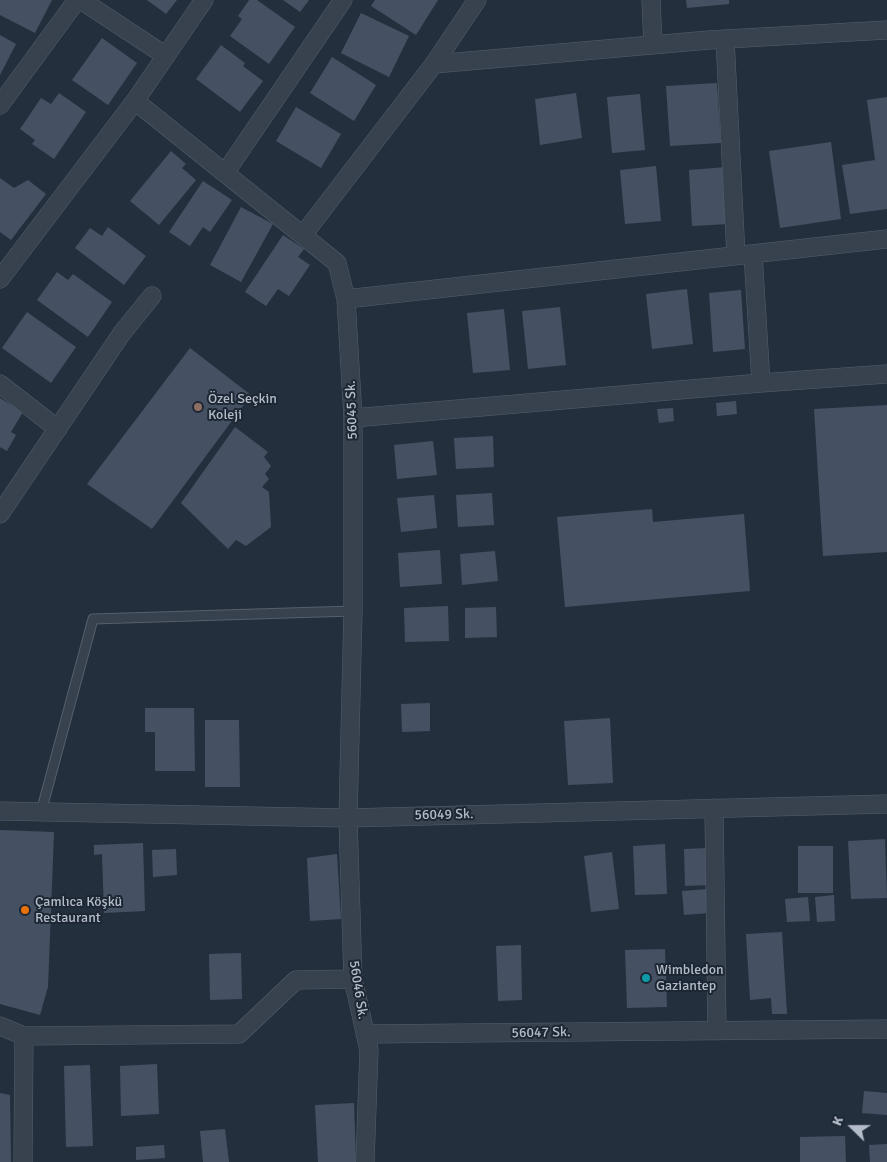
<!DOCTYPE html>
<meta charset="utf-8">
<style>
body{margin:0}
#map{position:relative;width:887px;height:1162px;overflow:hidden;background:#242f3e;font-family:Signika,sans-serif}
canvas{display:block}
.north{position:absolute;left:827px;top:1102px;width:50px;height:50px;-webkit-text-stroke:4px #1d2633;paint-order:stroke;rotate:292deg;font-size:14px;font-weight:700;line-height:20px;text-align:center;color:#b4bcc9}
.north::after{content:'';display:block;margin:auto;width:18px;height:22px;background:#b4bcc9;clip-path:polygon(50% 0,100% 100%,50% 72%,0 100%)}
</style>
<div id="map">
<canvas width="887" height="1162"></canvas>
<div class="north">K</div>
</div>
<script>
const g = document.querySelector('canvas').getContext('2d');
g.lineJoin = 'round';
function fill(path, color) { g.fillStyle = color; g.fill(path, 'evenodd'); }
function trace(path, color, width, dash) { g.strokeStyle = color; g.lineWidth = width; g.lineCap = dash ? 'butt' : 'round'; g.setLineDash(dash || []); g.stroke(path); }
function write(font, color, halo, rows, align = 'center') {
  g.font = font + ' Signika,sans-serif'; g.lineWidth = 4; g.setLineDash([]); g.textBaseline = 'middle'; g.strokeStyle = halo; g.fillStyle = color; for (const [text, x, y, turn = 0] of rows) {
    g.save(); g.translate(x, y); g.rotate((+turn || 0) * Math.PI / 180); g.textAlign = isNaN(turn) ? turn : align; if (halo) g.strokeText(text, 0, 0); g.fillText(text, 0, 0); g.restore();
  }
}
const building = new Path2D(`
 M0,0H52L35,33L0,15Z
 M147,0H177L166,14Z
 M249,0H257L295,27L269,64L230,36L242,19L238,16Z
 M283,0H309L300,12Z
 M375,0H438L416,35L371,6Z
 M686,0H729V4L687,8Z
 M361,13L409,36L389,77L341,53Z
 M0,35L16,44L0,75Z
 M102,38L137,63L108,105L72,80Z
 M221,45L245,63L243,66L263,81L240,112L196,79Z
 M332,57L376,85L354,121L310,93Z
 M717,83L721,143L670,146L666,86Z
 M59,93L86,112L54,159L32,144L35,140L20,129L41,98L51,104Z
 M576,93L582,138L540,145L535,99Z
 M640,94L645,150L612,153L607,97Z
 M887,97V209L850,214L842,165L875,160L867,100Z
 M296,107L341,134L321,168L276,141Z
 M831,142L841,219L780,228L769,151Z
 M171,151L186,164L182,168L196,180L159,225L130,201Z
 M656,166L661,221L625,224L620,170Z
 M726,167L729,224L692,226L689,170Z
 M0,178L14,188L28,180L46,194L11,240L0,232Z
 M203,181L232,200L210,232L203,227L190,246L169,232Z
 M241,207L273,224L241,282L210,265Z
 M108,227L146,256L124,285L75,248L90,228L102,236Z
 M283,235L304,249L298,257L310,265L289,296L278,289L266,306L245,292Z
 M57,272L68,280L73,274L112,302L88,337L37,300Z
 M687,289L693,344L652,349L646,294Z
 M741,290L745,349L713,352L709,293Z
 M560,307L566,365L528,369L522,311Z
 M504,309L510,370L473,373L467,313Z
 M27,312L76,347L51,383L2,348Z
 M190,348L251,395L152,529L87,484Z
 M0,398L23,412L11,432L16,435L7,451L0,447Z
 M736,401L737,414L717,416L716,403Z
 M887,405V552L823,556L814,409Z
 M673,408L674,421L659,423L657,409Z
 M235,427L268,452L264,457L271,466L265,474L269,479L262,487L269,492L271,527L246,546L236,540L228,549L181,503Z
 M493,436L494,467L456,469L454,438Z
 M433,441L437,475L397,479L394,445Z
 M492,493L494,525L458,527L456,495Z
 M434,495L437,528L401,532L397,498Z
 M652,509L653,522L744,514L750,591L565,607L557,517Z
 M440,550L442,584L400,587L398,553Z
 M495,551L498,581L462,585L460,554Z
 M448,606L449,641L405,642L404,608Z
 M496,607L497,637L465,638V608Z
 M430,703V731L402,732L401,704Z
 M145,708H194L195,771H155V732H145Z
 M610,718L613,783L568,785L564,721Z
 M205,720H239L240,787H205Z
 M0,830L54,832L48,987L40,1015L0,1004Z
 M885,839L887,898L851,899L848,841Z
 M143,843L145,911L104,913L102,854L94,855V845Z
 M665,844L667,894L635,895L633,846Z
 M798,846H833V893H798Z
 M709,848L710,885L685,886L684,849Z
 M176,849L177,875L153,877L152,850Z
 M612,852L619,909L591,912L584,856Z
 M337,854L341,919L310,921L307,858Z
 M708,889L709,913L684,915L682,891Z
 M834,895L835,921L817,922L815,897Z
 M808,897L810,921L787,922L785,899Z
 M782,932L787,1014H772L771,998L750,1000L746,934Z
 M521,945L522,1000L498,1001L496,946Z
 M665,949L667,1007L627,1008L625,950Z
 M241,953L242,999L210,1000L209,954Z
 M157,1064L159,1114L121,1116L120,1066Z
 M90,1065L93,1146L66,1147L64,1066Z
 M864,1091L887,1093V1115L862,1113Z
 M0,1093L10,1095L11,1162H0Z
 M354,1103L356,1162H318L315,1105Z
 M225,1129L229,1162H203L200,1131Z
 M845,1136L846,1162H800V1137Z
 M887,1144V1162H870L869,1145Z
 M164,1145L165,1158L136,1160V1147Z`);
const service = new Path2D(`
 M41,812L93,619L353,611`);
const minor = new Path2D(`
 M81,0L166,56
 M651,0L653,45
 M725,39L736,256
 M434,64L709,40L887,30
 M135,101L337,263L346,299L353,418V611L348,818L353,979L369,1050L365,1162
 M0,105L77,0
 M225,173L343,0
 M303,235L434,64L477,0
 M753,254L761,383
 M0,279L135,101L204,0
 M346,299L887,239
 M0,384L58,429
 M353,418L761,383L887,374
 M0,514L122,333L152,296
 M714,808L717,1031
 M0,811L348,818L887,804
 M0,1026L24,1036L239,1034L296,980L353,979
 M365,1034L887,1029
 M23,1162L24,1036`);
const markers = [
 [198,407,5,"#8d6e63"],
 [25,910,5,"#e8710a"],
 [646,978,5,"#0f9aa8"]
];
const poiNames = [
 ["Özel Seçkin",208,399],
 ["Koleji",208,415],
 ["Çamlıca Köşkü",35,902],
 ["Restaurant",35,918],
 ["Wimbledon",656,970],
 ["Gaziantep",656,986]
];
const streetNames = [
 ["56045 Sk.",352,410,-92],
 ["56049 Sk.",444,815,-1],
 ["56046 Sk.",358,990,81],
 ["56047 Sk.",541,1033,-1]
];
fill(building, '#455162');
trace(service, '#565f6c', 11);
trace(minor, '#565f6c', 19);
trace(service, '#38414e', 9);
trace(minor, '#38414e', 18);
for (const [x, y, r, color] of markers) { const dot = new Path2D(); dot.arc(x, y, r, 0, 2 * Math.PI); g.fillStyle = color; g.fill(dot); trace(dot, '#1d2633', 2); }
write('14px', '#b4bcc9', '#1d2633', poiNames, 'left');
write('14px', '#b4bcc9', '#1d2633', streetNames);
</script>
